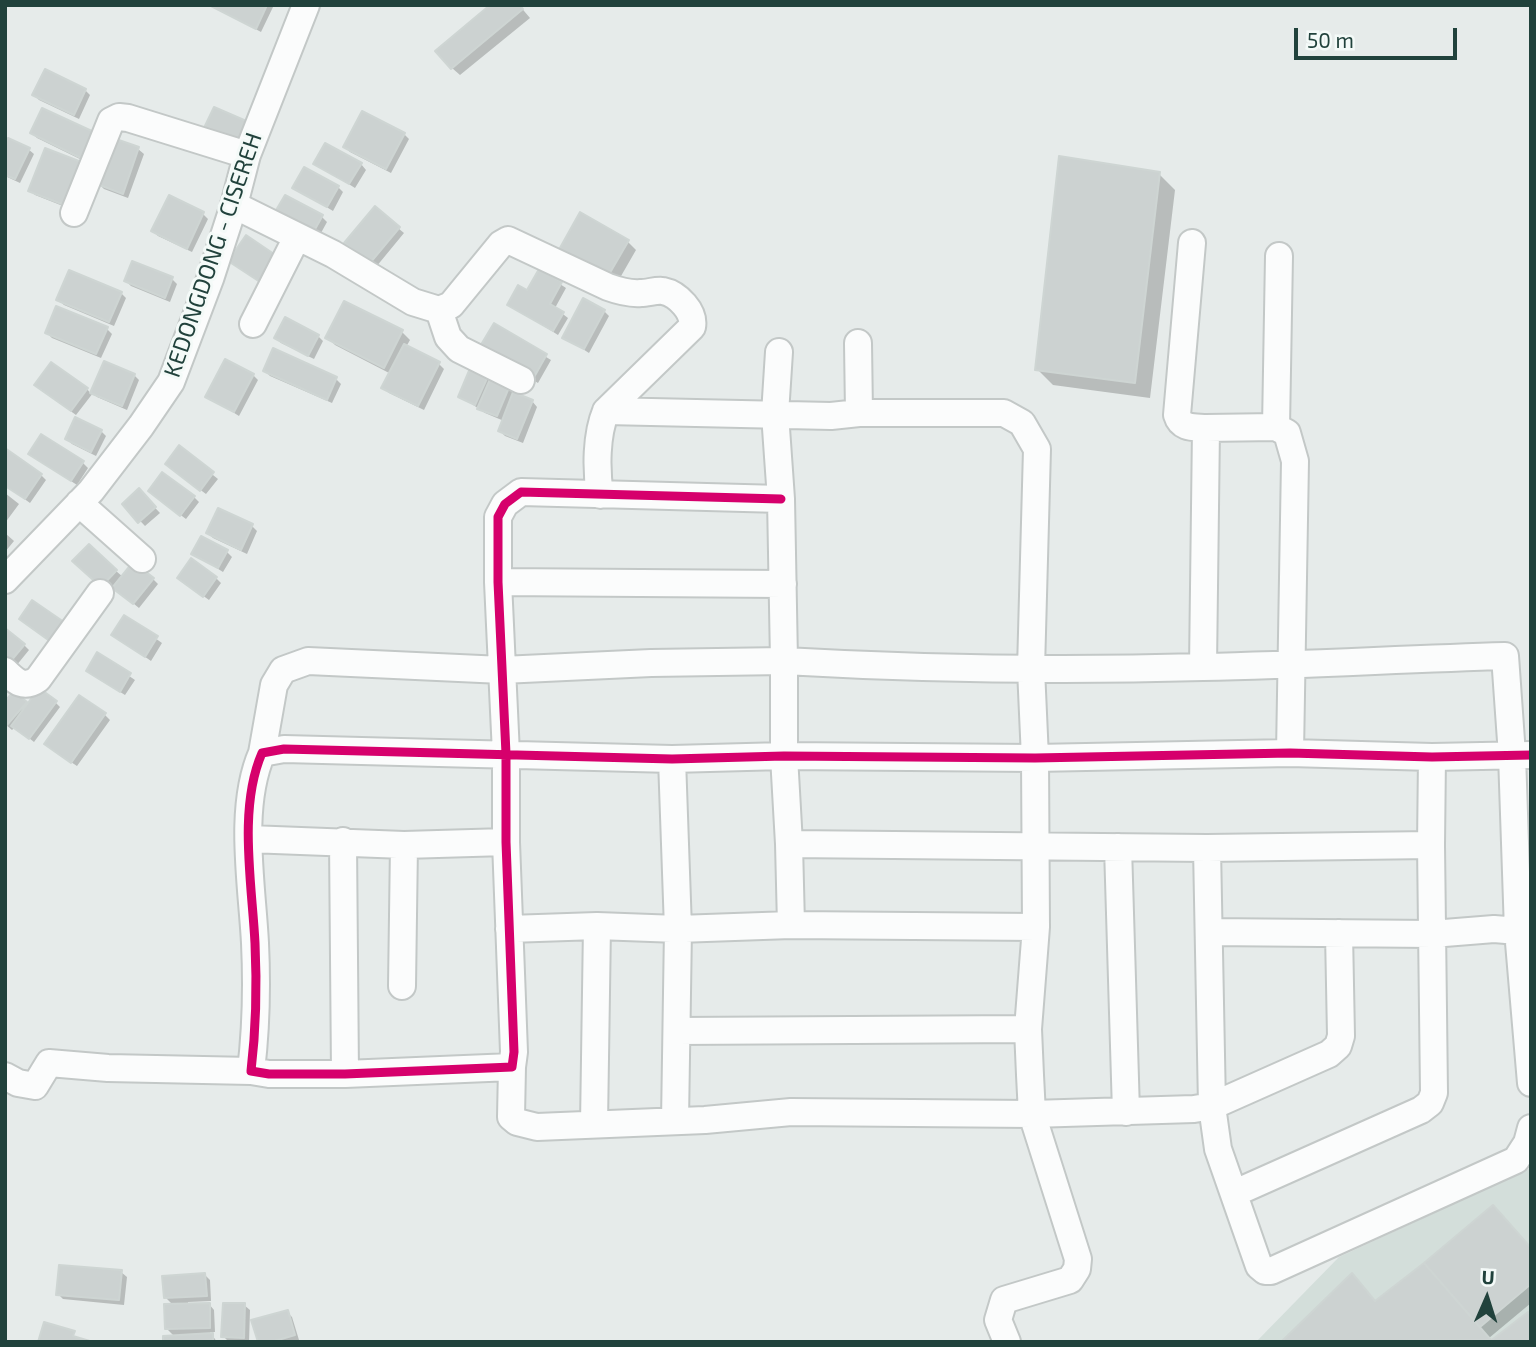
<!DOCTYPE html>
<style>
body{margin:0}
#map{position:relative;width:1536px;height:1347px;overflow:hidden;background:#e6ebea;font-family:"Exo 2",sans-serif}
canvas{display:block}
.frame{position:absolute;inset:0;border:7px solid #21423c;pointer-events:none}
.north{position:absolute;left:1452px;top:1263px;width:70px;height:70px;-webkit-text-stroke:5px #f4faf8;paint-order:stroke;rotate:3deg;font-size:19px;font-weight:700;line-height:28px;text-align:center;color:#21423c}
.north::after{content:'';display:block;margin:auto;width:24px;height:32px;background:#21423c;clip-path:polygon(50% 0,100% 100%,50% 72%,0 100%)}
.scale{position:absolute;left:1294px;top:28px;width:163px;height:32px;box-sizing:border-box;border:4px solid #21423c;border-top:0;padding-left:9px;font-size:21px;line-height:24px;white-space:nowrap;color:#21423c;-webkit-text-stroke:5px #f4faf8;paint-order:stroke}
</style>
<div id="map">
<canvas width="1536" height="1347"></canvas>
<div class="frame"></div>
<div class="north">U</div>
<div class="scale">50 m</div>
</div>
<script>
const g = document.querySelector('canvas').getContext('2d');
g.lineJoin = 'round';
function fill(path, color) { g.fillStyle = color; g.fill(path, 'evenodd'); }
function trace(path, color, width, dash) { g.strokeStyle = color; g.lineWidth = width; g.lineCap = dash ? 'butt' : 'round'; g.setLineDash(dash || []); g.stroke(path); }
function write(font, color, halo, rows, align = 'center') {
  g.font = font + ' "Exo 2",sans-serif'; g.lineWidth = 6; g.setLineDash([]); g.textBaseline = 'middle'; g.strokeStyle = halo; g.fillStyle = color; for (const [text, x, y, turn = 0] of rows) {
    g.save(); g.translate(x, y); g.rotate((+turn || 0) * Math.PI / 180); g.textAlign = isNaN(turn) ? turn : align; if (halo) g.strokeText(text, 0, 0); g.fillText(text, 0, 0); g.restore();
  }
}
const built = new Path2D(`
 M1531,1168V1342H1256L1339,1257Z`);
const shadow = new Path2D(`
 M211,5H274L261,32Z
 M519,5L530,18L460,75L452,68Z
 M85,90L90,95L79,119L39,100L34,95Z
 M32,133H93L86,162L37,138Z
 M404,134L409,139L391,173L350,152L345,147Z
 M114,140L138,149L144,154L128,198L104,189L99,184Z
 M5,149H28L34,154L20,183L5,176Z
 M46,150L73,210L35,195L30,190Z
 M315,163L361,164L366,170L355,188Z
 M1159,174L1175,190L1150,398L1053,385L1037,369Z
 M338,187L343,192L333,211L295,188Z
 M169,198L203,214L208,219L192,252L158,236L153,231Z
 M375,209L404,233L376,267L347,242Z
 M322,217L327,222L316,242L279,222Z
 M628,242L636,250L613,290L566,262Z
 M540,271L566,288L555,308L568,318L558,335L509,304L527,292Z
 M172,279L177,284L170,302L131,286L126,281Z
 M121,293L126,298L114,326L64,305L58,300Z
 M604,311L609,316L589,353L564,337Z
 M495,326L551,360L538,383L487,353Z
 M107,329L112,334L101,358L52,338L47,333Z
 M402,332L410,340L406,347L439,364L444,369L424,410L389,393L384,388L391,374L335,345L327,337Z
 M318,336L323,341L314,359L281,343L276,338Z
 M105,363L134,375L139,380L127,410L97,397L93,393L76,415L41,390L87,389L91,394Z
 M472,368L509,386L514,391L513,394L532,401L537,407L523,443L505,436L500,431L504,421L485,413L460,396Z
 M265,371L336,379L341,384L332,403L270,376Z
 M253,375L258,380L239,416L207,396Z
 M101,431L106,436L96,456L72,444L67,439Z
 M179,448L218,479L206,494L172,469Z
 M30,454L83,463L88,468L77,485Z
 M41,475L46,480L30,503L5,485Z
 M139,491L160,513L145,526L124,504Z
 M5,493L19,504L5,523Z
 M155,496L194,497L199,502L186,519Z
 M218,510L252,526L257,531L247,554L213,538L208,533Z
 M5,533L14,541L5,552Z
 M227,552L232,557L223,572L194,554Z
 M75,561L116,571L123,577L153,579L158,584L139,608L113,587L107,591Z
 M216,578L221,583L209,600L184,582Z
 M125,617L162,643L151,661L114,635Z
 M24,645L29,650L16,666L5,657Z
 M98,655L135,680L125,695L93,675Z
 M14,693L28,706L55,702L60,707L34,742L15,727L12,730L5,724V696L9,699Z
 M105,715L110,720L77,766L51,749Z
 M1493,1207L1531,1249V1303L1489,1338L1492,1342H1283L1352,1276L1376,1302Z
 M121,1272L127,1277L124,1305L63,1299L58,1294Z
 M205,1275L210,1280L211,1301L188,1302V1305L209,1304L214,1310L215,1332H210L217,1342H165L175,1337L167,1329L174,1306L166,1298Z
 M244,1305L250,1310L249,1342L228,1341L223,1336Z
 M287,1312L292,1317L299,1340L260,1342Z`);
const building = new Path2D(`
 M209,5H267L256,29Z
 M490,5H520L523,9L451,69L435,51Z
 M45,69L86,89L74,115L32,95Z
 M214,107L251,123L240,146L203,130Z
 M42,108L94,132L81,158L30,133Z
 M362,111L405,133L386,169L343,147Z
 M8,138L30,148L15,179L5,175V145Z
 M113,138L139,147L123,194L97,184Z
 M325,143L362,163L349,184L313,164Z
 M45,148L84,163L67,206L28,191Z
 M1059,156L1160,172L1135,383L1035,370Z
 M304,167L339,186L327,207L292,188Z
 M169,195L204,212L187,249L151,231Z
 M285,195L323,215L310,238L272,217Z
 M375,206L400,227L370,263L344,243Z
 M580,212L629,240L604,283L556,255Z
 M246,235L277,256L260,282L228,261Z
 M132,261L173,277L165,298L124,281Z
 M539,269L562,282L550,304L564,312L553,331L507,305L518,285L527,290Z
 M69,270L122,292L109,322L56,300Z
 M583,298L605,310L584,349L562,338Z
 M344,301L403,330L384,368L325,338Z
 M56,306L108,327L96,354L45,333Z
 M285,317L319,335L308,356L274,338Z
 M494,323L547,354L533,379L479,348Z
 M404,344L440,362L418,406L381,388Z
 M273,348L337,377L327,400L263,371Z
 M225,359L254,374L234,412L205,397Z
 M104,361L135,374L122,406L90,393Z
 M51,362L88,388L71,411L34,385Z
 M471,366L489,374L475,405L458,397Z
 M491,377L510,385L497,416L477,409Z
 M513,392L533,400L517,439L498,431Z
 M75,417L102,430L91,452L65,439Z
 M41,434L84,461L71,481L28,454Z
 M179,445L214,472L200,491L165,464Z
 M5,448L42,474L25,499L5,486Z
 M162,472L195,496L180,516L148,491Z
 M139,488L156,507L138,523L122,504Z
 M218,508L253,524L241,550L206,533Z
 M201,536L228,550L218,568L191,554Z
 M89,544L117,570L101,587L72,561Z
 M191,558L217,577L203,597L177,578Z
 M133,562L154,578L133,604L112,588Z
 M32,600L64,622L51,642L19,619Z
 M124,615L158,636L145,657L111,635Z
 M5,628L25,644L10,662L5,658Z
 M97,652L131,673L120,692L86,671Z
 M39,688L57,701L29,739L11,726Z
 M14,691L27,702L6,726L5,701Z
 M79,695L106,713L71,763L44,744Z
 M1493,1205L1531,1248V1284L1480,1327L1424,1263Z
 M1424,1263L1491,1340L1281,1342L1352,1273L1375,1301Z
 M59,1265L122,1270L119,1300L56,1295Z
 M205,1273L207,1296L164,1298L162,1276Z
 M210,1303V1328L165,1329L164,1304Z
 M223,1303H245L244,1338L221,1337Z
 M288,1310L295,1335L271,1342H258L251,1320Z
 M1528,1312L1531,1315V1342H1489Z
 M44,1322L75,1331L73,1336L93,1342H38Z
 M213,1333V1342H163V1336Z`);
const minor = new Path2D(`
 M234,205L333,254L413,302L439,310L451,305L501,244L508,240L608,287C619,291 629,294 641,293C648,293 656,290 663,291C678,294 695,312 692,327L606,411C596,435 596,469 600,495
 M74,213L111,121L119,117L128,118L247,155
 M1192,243L1177,415C1181,429 1194,427 1206,428
 M439,310L448,337L459,349L521,380
 M253,324L297,237
 M858,343L859,413
 M606,411L831,416L859,413H1004L1022,423L1037,449L1031,669L1035,758L1036,927L1028,1029L1030,1075L1032,1114L1078,1259L1077,1269L1070,1280L1004,1300L998,1320L1007,1342
 M1276,427L1287,433L1295,461L1290,753
 M781,499L521,492L505,504L498,517V582L506,754V842L514,1052L512,1067L345,1074H269L251,1071C256,1029 257,985 255,943C252,884 238,808 262,753L284,749L672,759L784,756L1035,758L1290,753L1432,757L1531,755
 M79,503L142,559
 M5,580L91,491L141,426L171,382L210,279L234,205L247,155L306,5
 M498,582L783,584
 M1203,667L1206,428L1276,427L1279,256
 M5,671C16,682 24,689 38,679L100,593
 M262,753L274,685L283,670L308,661L502,670L651,663L784,661L781,499L775,414L779,352
 M672,759L678,929L675,1121
 M249,839L404,845L506,842
 M343,841L345,1074
 M789,844L791,925
 M1118,847L1126,1112
 M1207,848L1212,1106L1218,1149L1259,1266L1265,1271H1271L1516,1160L1527,1143L1531,1128
 M509,929L597,926L678,929L791,925L1036,927
 M1518,931L1531,1083
 M1209,932L1432,934L1494,929L1518,931L1512,755L1505,656C1404,659 1303,665 1203,667C1063,671 923,669 784,661V756L789,844L1207,848L1431,845
 M402,986L404,845
 M677,1031L1028,1029
 M512,1067L511,1117L517,1122L537,1127L705,1120L791,1112L1032,1114L1194,1109L1212,1106L1329,1054L1338,1046L1341,1036L1339,933
 M5,1076L18,1083L35,1086L49,1063L108,1068L251,1071
 M594,1124L597,926
 M1235,1193L1421,1110L1430,1103L1434,1093L1431,845L1432,757`);
const cycleway = new Path2D(`
 M781,499L521,492L505,504L498,517V582L506,754V842L514,1052L512,1067L345,1074H269L251,1071C256,1029 257,985 255,943C252,884 238,808 262,753L284,749L672,759L784,756L1035,758L1290,753L1432,757L1531,755`);
const streetNames = [
 ["KEDONGDONG - CISEREH",213,255,-71]
];
fill(built, '#d3deda');
fill(shadow, '#0003');
fill(building, '#ccd2d1');
trace(building, '#ced5d3', 2);
trace(minor, '#c3c8c7', 30);
trace(minor, '#fbfcfc', 26);
trace(cycleway, '#d6006c', 9);
write('23px', '#21423c', '#f4faf8', streetNames);
</script>
